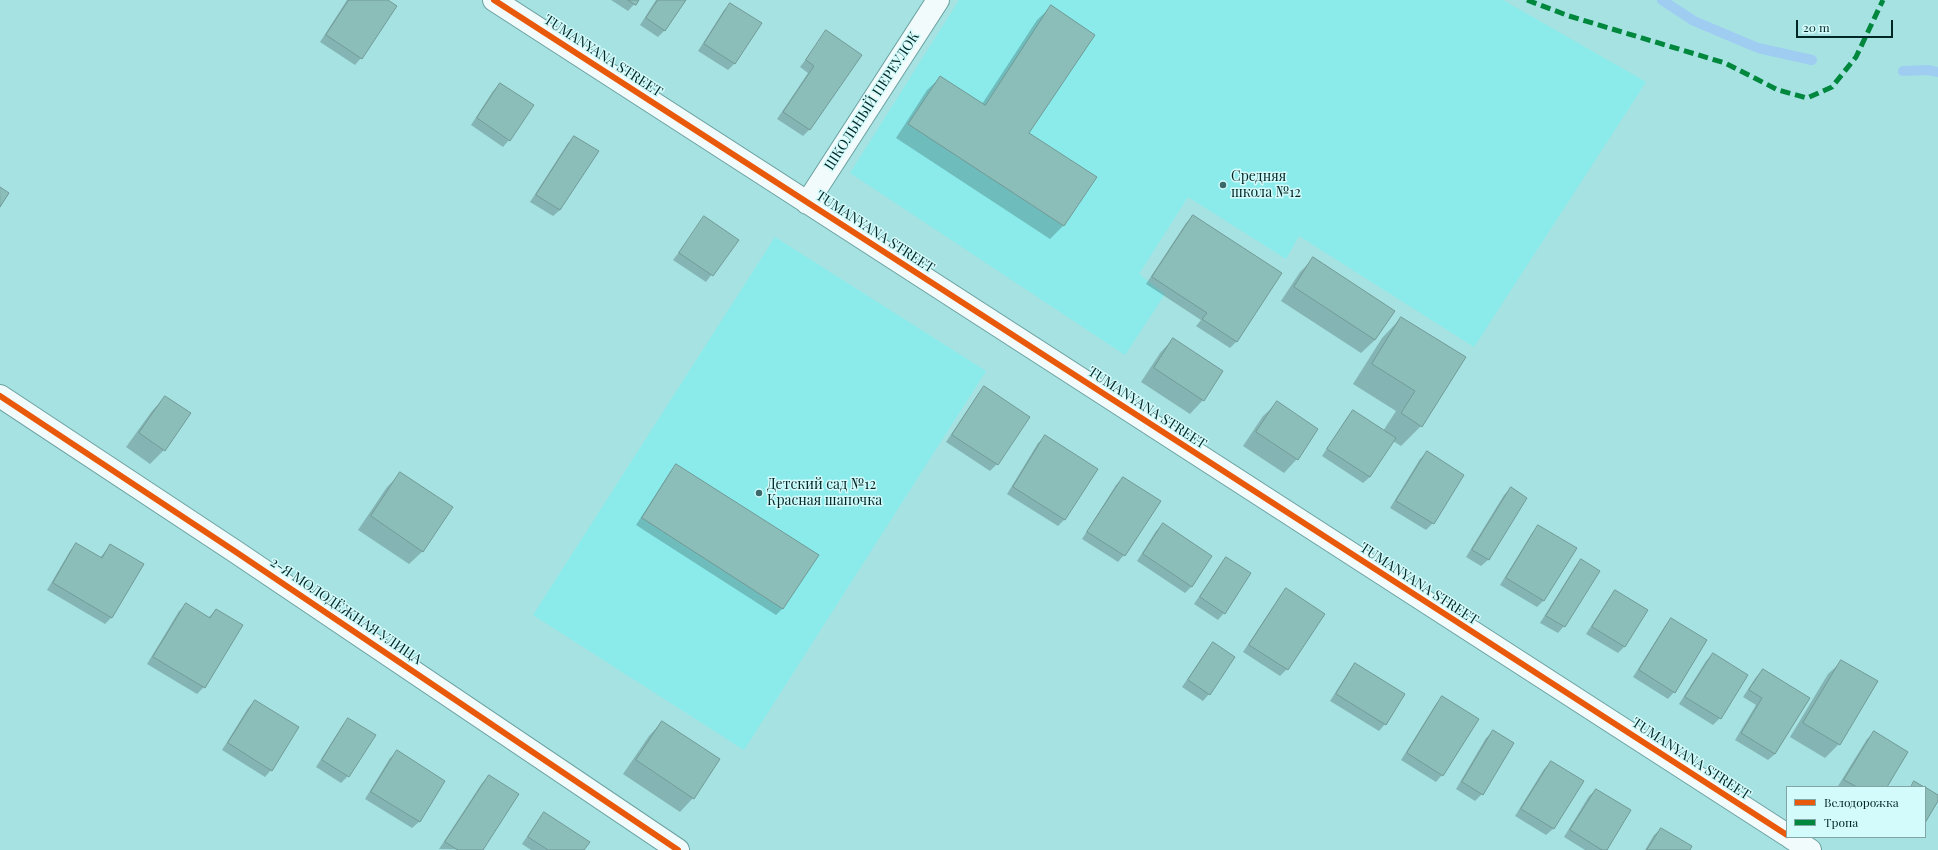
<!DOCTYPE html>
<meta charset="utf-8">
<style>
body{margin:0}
#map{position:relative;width:1938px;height:850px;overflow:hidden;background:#a6e2e2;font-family:"Playfair Display",serif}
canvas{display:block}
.legend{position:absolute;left:1786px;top:786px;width:140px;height:52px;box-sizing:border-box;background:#d4fbfb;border:1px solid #80a6a6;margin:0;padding:5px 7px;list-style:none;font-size:12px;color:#012626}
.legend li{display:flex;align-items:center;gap:8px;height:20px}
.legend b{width:20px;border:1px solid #80a6a6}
.scale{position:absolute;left:1796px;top:20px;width:97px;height:18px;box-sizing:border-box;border:2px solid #012626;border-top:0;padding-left:5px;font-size:12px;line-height:14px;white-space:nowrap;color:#012626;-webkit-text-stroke:3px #d4fbfb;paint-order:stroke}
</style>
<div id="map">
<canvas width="1938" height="850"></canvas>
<ul class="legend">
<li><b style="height:5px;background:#e8590c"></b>Велодорожка</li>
<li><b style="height:5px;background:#00873e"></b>Тропа</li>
</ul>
<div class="scale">20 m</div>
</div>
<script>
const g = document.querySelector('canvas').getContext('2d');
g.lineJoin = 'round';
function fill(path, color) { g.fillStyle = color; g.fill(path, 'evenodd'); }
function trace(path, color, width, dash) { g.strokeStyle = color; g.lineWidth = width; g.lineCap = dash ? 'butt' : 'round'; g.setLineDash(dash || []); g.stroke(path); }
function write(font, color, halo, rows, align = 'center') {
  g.font = font + ' "Playfair Display",serif'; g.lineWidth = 3; g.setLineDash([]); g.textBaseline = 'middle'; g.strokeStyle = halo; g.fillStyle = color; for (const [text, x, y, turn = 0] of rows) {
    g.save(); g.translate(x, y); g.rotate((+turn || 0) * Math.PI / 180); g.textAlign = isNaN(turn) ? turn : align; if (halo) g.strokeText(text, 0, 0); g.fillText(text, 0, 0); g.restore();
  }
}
const built = new Path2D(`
 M959,0H1503L1646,82L1474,347L1299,236L1286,259L1188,197L1139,274L1165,294L1125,355L850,173Z
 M775,237L986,371L744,750L533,615Z`);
const shadow = new Path2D(`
 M347,0H386L361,58L355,65L320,42Z
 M611,0H638L628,11Z
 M656,0H685L665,30L658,37L640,25Z
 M731,4L761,23L734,64L728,70L698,51L724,10Z
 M1051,7L1028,133L1064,225L1050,239L896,138L927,90L941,77L982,104L1037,20Z
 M826,32L861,55L809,130L803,136L777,119L808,73L800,67Z
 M500,84L509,140L503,147L471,125L493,91Z
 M575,137L597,152L560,210L553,216L530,202L568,143Z
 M1193,216L1237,341L1230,348L1196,326L1201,320L1146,284L1186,223Z
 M705,217L737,241L706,282L673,260Z
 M1313,259L1375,340L1361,353L1281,301L1300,272Z
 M1401,318L1464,357L1421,426L1401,446L1393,441L1370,477L1363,483L1322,456L1347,418L1353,411L1383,431L1396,411L1353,384L1382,338Z
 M1173,339L1203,400L1190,414L1141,382L1160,353Z
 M984,388L1028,417L997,464L990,471L946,442L978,394Z
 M165,397L189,413L164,450L150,464L126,447L152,411Z
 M1277,403L1297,459L1284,473L1243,446L1263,416Z
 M1045,437L1065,519L1058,526L1007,494L1038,443Z
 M1427,453L1433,523L1426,530L1390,508L1420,459Z
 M677,465L783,608L776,615L636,525L670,472Z
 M400,474L423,551L409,564L358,530L387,487Z
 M1123,478L1124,555L1118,562L1082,539L1116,485Z
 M1511,488L1526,498L1488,560L1481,566L1466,557L1504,495Z
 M1163,525L1192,586L1185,593L1137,561L1156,531Z
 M1538,527L1544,600L1537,607L1500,585L1532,533Z
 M76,544L100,558L110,545L143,565L111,618L105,624L47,590L70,551Z
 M1226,558L1224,613L1218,620L1194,604L1220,565Z
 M1581,560L1564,626L1558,633L1540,623L1575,567Z
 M1287,590L1324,614L1287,669L1280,676L1243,652L1280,596Z
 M1615,591L1624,647L1618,653L1586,634L1609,598Z
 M186,605L208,618L216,610L204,687L197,694L147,664L179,611Z
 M1671,619L1674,692L1668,699L1633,677L1665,626Z
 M1213,644L1209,694L1203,701L1182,687L1207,650Z
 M1713,654L1720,718L1713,725L1679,704L1706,661Z
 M1842,661L1839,744L1825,758L1790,737L1828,674Z
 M1355,664L1385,724L1379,731L1330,701L1349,671Z
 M1763,670L1809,699L1775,754L1768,760L1735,740L1756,705L1743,697L1756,677Z
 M1443,697L1442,775L1436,782L1401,760L1436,704Z
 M255,701L271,770L265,777L222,750L248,708Z
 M349,719L374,735L348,776L341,783L316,767L342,726Z
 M662,722L693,798L680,812L623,774L649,736Z
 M1493,732L1482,794L1475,801L1456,789L1486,738Z
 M1874,733L1885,787L1838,786L1867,739Z
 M397,752L444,782L419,822L412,828L365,799L390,758Z
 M1551,762L1582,781L1553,829L1546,835L1515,816L1544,769Z
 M489,776L482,850L439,849L482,783Z
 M1596,790L1606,850H1585L1564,837L1589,796Z
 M544,813L583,850H531L522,844L538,820Z
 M1661,829L1689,850H1645L1654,835Z`);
const stream = new Path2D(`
 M1662,0L1694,21L1758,48L1812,60
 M1903,71L1928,70L1938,72`);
const building = new Path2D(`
 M349,0H388L397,6L362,59L326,35Z
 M628,0H639L636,5Z
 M658,0H686L665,31L646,18Z
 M730,3L762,23L735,64L704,44Z
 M1051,5L1095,35L1029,133L1097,177L1064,226L908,124L940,76L985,105Z
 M826,30L862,55L810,130L783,112L814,66L806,60Z
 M500,83L534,105L510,141L477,118Z
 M574,136L599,151L560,210L536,195Z
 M0,187L9,193L0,207Z
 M1193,215L1282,273L1237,342L1202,319L1207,313L1152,277Z
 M704,216L739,240L713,276L679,253Z
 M1313,257L1395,311L1375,340L1294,287Z
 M1401,317L1466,357L1422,427L1401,413L1415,391L1372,364Z
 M1173,338L1223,371L1204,401L1154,368Z
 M984,386L1030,417L998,465L952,435Z
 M165,396L191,413L165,451L139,433Z
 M1277,401L1318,429L1298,460L1256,432Z
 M1353,410L1396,438L1370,477L1327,449Z
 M1045,435L1098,469L1065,520L1013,487Z
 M1427,451L1464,475L1434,524L1396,501Z
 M676,464L819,555L783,609L642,518Z
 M400,472L453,507L423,552L371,516Z
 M1123,477L1161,501L1125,556L1087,532Z
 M1511,487L1527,498L1489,560L1472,550Z
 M1163,523L1212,556L1192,587L1143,554Z
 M1538,525L1577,548L1544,601L1506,578Z
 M76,543L102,558L110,544L144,564L112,618L53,583Z
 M1226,557L1251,573L1225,614L1200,597Z
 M1581,559L1600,571L1565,627L1546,616Z
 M1286,588L1325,614L1288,670L1249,645Z
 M1615,590L1648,610L1625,647L1592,627Z
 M186,603L210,618L216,609L243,625L205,688L153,657Z
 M1671,618L1707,640L1675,693L1639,670Z
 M1213,642L1235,657L1210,695L1188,680Z
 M1713,653L1748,675L1721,719L1685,697Z
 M1841,660L1878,681L1840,745L1803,723Z
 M1355,663L1405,694L1386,725L1336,694Z
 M1763,669L1810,698L1775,754L1741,733L1762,698L1749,690Z
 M1442,696L1479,719L1443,776L1407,753Z
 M255,700L299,727L272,771L228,743Z
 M348,718L376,735L349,777L322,760Z
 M662,721L720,759L694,799L636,760Z
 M1493,730L1514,743L1483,795L1462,782Z
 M1874,731L1908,752L1887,787H1857L1844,780Z
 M397,750L445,781L420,822L371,792Z
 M1551,761L1584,781L1554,829L1521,809Z
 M489,775L519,794L483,850H458L445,842Z
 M1914,781L1924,787H1911Z
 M1925,787L1938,795V801L1925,823Z
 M1596,789L1631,810L1607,850H1602L1570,830Z
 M544,812L590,842L584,850H548L528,837Z
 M1661,828L1692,846L1690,850H1647Z`);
const minor = new Path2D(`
 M494,0L1787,835
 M807,203L938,0
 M0,396L236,552L678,850
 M1790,837L1810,850`);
const quiet = new Path2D(`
 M1527,0L1569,16L1725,63L1778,90L1807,98L1832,87L1856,57L1883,0`);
const cycleway = new Path2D(`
 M494,0L1787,835
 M0,396L236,552L678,850`);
const markers = [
 [1223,185,4,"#3b6868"],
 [759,493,4,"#3b6868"]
];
const streetNames = [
 ["TUMANYANA STREET",603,56,33],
 ["ШКОЛЬНЫЙ ПЕРЕУЛОК",872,101,-57],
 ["TUMANYANA STREET",875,232,33],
 ["TUMANYANA STREET",1147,408,33],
 ["TUMANYANA STREET",1419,584,33],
 ["2-Я МОЛОДЁЖНАЯ УЛИЦА",346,611,34],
 ["TUMANYANA STREET",1691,759,33]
];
const poiNames = [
 ["Средняя",1231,177],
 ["школа №12",1231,193],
 ["Детский сад №12",767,485],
 ["Красная шапочка",767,501]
];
fill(built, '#8bebeb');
fill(shadow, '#0003');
trace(stream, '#9fcdf2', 10);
fill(building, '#8cbeb9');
trace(building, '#719a97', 1);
trace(minor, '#6ba0a0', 24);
trace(minor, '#f2fbfb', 22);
trace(quiet, '#00873e', 5, [10, 5]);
trace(cycleway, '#e8590c', 6);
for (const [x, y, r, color] of markers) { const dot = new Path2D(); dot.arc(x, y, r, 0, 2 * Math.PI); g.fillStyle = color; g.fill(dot); trace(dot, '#d4fbfb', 1.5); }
write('14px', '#012626', '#d4fbfb', streetNames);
write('14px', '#012626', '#d4fbfb', poiNames, 'left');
</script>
